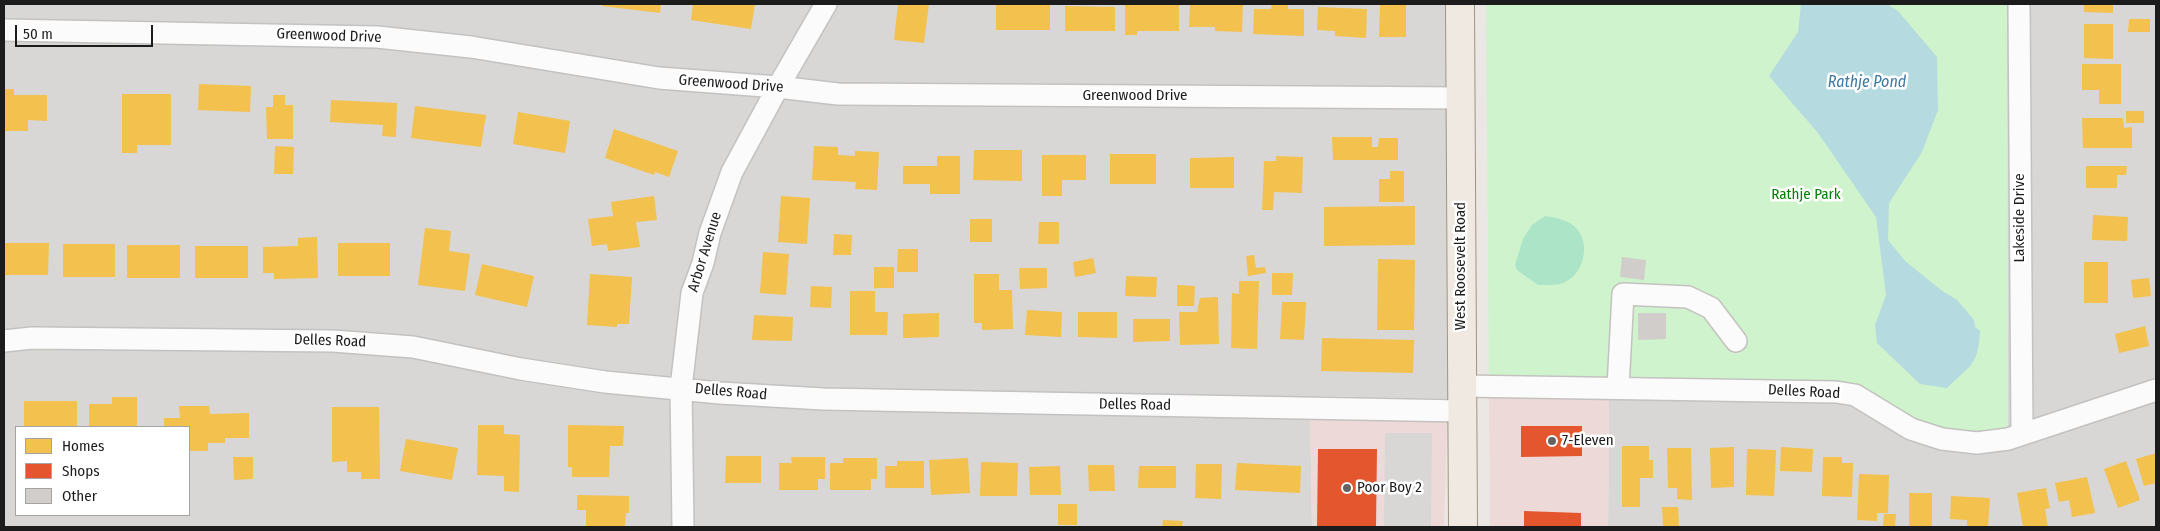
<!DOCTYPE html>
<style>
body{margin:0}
#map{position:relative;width:2160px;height:531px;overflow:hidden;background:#eae7e4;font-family:"Fira Sans Condensed",sans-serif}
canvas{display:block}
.frame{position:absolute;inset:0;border:5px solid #1c1c1c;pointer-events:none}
.legend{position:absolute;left:15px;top:426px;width:175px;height:90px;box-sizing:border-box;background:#fff;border:1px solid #a4a4a4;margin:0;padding:6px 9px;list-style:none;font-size:15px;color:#1c1c1c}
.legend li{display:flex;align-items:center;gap:10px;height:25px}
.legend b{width:25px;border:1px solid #a4a4a4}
.scale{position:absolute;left:15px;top:25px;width:138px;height:22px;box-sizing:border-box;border:2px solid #1c1c1c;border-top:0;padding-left:6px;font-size:15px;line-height:18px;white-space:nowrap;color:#1c1c1c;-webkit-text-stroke:4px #fff;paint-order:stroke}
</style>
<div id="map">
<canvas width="2160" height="531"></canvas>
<div class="frame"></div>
<ul class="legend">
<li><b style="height:14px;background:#f2c14e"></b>Homes</li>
<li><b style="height:14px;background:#e4572e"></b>Shops</li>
<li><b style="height:14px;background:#d1cdca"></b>Other</li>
</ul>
<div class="scale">50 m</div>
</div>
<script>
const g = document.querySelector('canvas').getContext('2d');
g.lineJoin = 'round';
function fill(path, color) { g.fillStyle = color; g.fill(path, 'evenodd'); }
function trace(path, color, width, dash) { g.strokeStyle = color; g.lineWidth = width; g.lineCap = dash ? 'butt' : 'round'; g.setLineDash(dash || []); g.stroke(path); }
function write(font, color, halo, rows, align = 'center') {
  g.font = font + ' "Fira Sans Condensed",sans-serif'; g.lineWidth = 5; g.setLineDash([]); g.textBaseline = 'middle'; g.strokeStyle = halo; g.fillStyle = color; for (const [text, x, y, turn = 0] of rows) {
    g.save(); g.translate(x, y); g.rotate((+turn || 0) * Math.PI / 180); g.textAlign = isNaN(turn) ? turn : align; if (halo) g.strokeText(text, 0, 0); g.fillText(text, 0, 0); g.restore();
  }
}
const residential = new Path2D(`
 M4,4H1445L1448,399L1310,396L1312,527H4ZM16,427H189V515H16Z
 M2007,4H2156V527H1608L1609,384L1852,387L2008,439Z`);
const commercial = new Path2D(`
 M1489,380L1609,384L1608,527H1490Z
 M1310,396L1448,399L1444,527H1312Z`);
const religious = new Path2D(`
 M1385,433H1432L1431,527H1384Z`);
const park = new Path2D(`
 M1486,4H2007L2008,439L1949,432L1900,415L1852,387L1489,380Z`);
const pitch = new Path2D(`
 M1545,216C1556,218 1570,220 1577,229C1591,245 1583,274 1565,282C1558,286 1546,285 1538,285L1517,270L1515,265L1523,239L1532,225Z`);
const water = new Path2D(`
 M1801,4H1887L1898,11L1937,57L1938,110L1922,152L1889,203L1888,240L1905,261L1941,290L1957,300L1974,320L1975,327L1980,331C1978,367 1970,365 1947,388L1920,384L1877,343L1875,325L1886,295L1876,217L1818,133L1769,76L1798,32Z`);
const homes = new Path2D(`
 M603,4H661L660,13L602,6Z
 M693,4H755L751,29L691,20Z
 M898,4H929L924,43L894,40Z
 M996,4H1050V30H996Z
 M1125,4H1179V31H1137V35H1125Z
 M1190,4H1243L1242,32L1215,31V27H1189Z
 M1272,4H1288V9H1304V36L1253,34L1254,9H1271Z
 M1380,4H1406V37H1379Z
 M2084,4H2113V13L2084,12Z
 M1065,6L1115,7V31H1065Z
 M1318,7L1367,9L1366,38L1335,36V31L1317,30Z
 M2129,19H2150V32H2128Z
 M2084,24H2113V59L2084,58Z
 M2082,64H2121V104H2099V90H2082Z
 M199,84L251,86L250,112L198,110Z
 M4,89H14V95H47V121L28,120V131H4Z
 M122,94H171V145H137V153H122Z
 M273,95H285V105H293V139H267L266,107H273Z
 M331,100L397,103L396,137L382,136L383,125L330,122Z
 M415,106L486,115L481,147L411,138Z
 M2126,111H2144V123H2126Z
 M518,112L570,121L565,153L513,144Z
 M2082,118H2123L2124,128L2132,127V148H2083Z
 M614,129L678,151L669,177L655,172L654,175L605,158Z
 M1332,137H1372V147H1378L1379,138H1398V160H1333Z
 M275,146L294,147L293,174H274Z
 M814,146L838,147V155L855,156V151L879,152L877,190L855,189L856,182L812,180Z
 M974,150H1022V181L973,180Z
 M1110,154H1156V184H1110Z
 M1042,155H1086V180H1062V196H1042Z
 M937,156H960V194H930V184H903V166H937Z
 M1276,156L1303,157L1302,193L1274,192L1273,210H1262L1264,161H1276Z
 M1234,157V188H1190V158Z
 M2086,166H2127L2126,175H2117V188H2086Z
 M1390,171H1404V202H1379V179H1390Z
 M654,196L657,220L636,222L640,247L608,251L607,244L592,246L588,219L613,216L611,202Z
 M781,196L810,198L807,244L778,242Z
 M1415,206V245L1324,246V207Z
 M2093,215L2128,217L2127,241L2092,240Z
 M970,219H992V242H970Z
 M1039,222H1059V244H1038Z
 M425,228L451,231L449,251L470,254L465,291L418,285Z
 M834,234L852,235L851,255H833Z
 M317,237L318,278L274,279V273H263V247L298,246V238Z
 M4,243H49L48,275H4Z
 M338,243H390V276H338Z
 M63,244H115V277H63Z
 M127,245H180V278H127Z
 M195,246H248V278H195Z
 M898,249H918V272H897Z
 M763,252L789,254L786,295L760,293Z
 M1254,255L1256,268L1265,267L1266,273L1248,276L1246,256Z
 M1093,258L1096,273L1075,277L1073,262Z
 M1378,259L1415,260L1414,330H1377Z
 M2084,262H2108V303H2084Z
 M482,264L534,276L527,307L475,295Z
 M874,267H894V288H874Z
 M1019,268H1047V288L1020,289Z
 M1272,273H1293L1292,295H1272Z
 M590,274L632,277L629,324H617V327L587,325Z
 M974,274H999V290H1012L1013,329L982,330V323H974Z
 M1126,276L1157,277L1156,297L1125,296Z
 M2149,278L2151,296L2133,298L2131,280Z
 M1239,281H1259L1257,349L1231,348L1232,293L1239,294Z
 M1177,285L1195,286L1194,306H1177Z
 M811,286L832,287L831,308L810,307Z
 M850,291H875V312H888L887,335H850Z
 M1218,297L1219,344L1180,345L1179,312H1197L1200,298Z
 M1282,302H1306L1304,340L1280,339Z
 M1027,310L1062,312L1061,337L1025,335Z
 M1078,312H1117V338L1078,337Z
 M939,313V337L903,338V314Z
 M754,315L793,317L792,341L752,340Z
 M1133,319H1170V341L1133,342Z
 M2145,326L2149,346L2119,353L2115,334Z
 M1322,338L1414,340L1413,373L1321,371Z
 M112,397H137V427H89V404H112Z
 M24,401H77V427H24Z
 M179,406H209L210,414L249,413V438H225V443H208V451H189V427H164V418H180Z
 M332,407H379L380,479H361V472H347V461L332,462Z
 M478,425H504V434L520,435L519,492L504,491V476L477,475Z
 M568,425L624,426L623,446H610L609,477H572V467H568Z
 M406,439L458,448L452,480L400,471Z
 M1622,446H1649V460H1653V478H1640V507H1622Z
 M1734,447V487L1711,488L1710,448Z
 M1781,447L1813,449L1812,472L1780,471Z
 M1667,448H1691L1692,500L1677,499V488H1668Z
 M1747,449L1776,450L1774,496L1746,495Z
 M2156,453V483L2144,486L2136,459Z
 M726,456H761V483H725Z
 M233,457H253V479L234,480Z
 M791,457H825V479H818V490H779V463H792Z
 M1823,457H1842V463H1853L1852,497L1822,496Z
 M843,458H877V479H871V490H830V463H843Z
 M968,458L970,493L931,495L929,460Z
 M897,461H924V488H885V466H897Z
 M2126,461L2140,500L2118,508L2104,469Z
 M981,462L1018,463L1017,496H980Z
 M1237,463L1301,466L1300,493L1235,490Z
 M1196,464H1222L1221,499L1195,498Z
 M1088,465H1114L1115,491H1089Z
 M1060,466L1061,495H1030L1029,467Z
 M1139,466H1176V488H1138Z
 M1859,474L1889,475L1888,513H1877V521L1857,520Z
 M2087,477L2095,513L2072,517L2069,500L2059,502L2055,483Z
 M2046,488L2050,508L2045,509L2048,527H2023L2017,493Z
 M1909,493H1932V527H1909Z
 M577,495L629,496V513H626L625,527H587L586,526V510H577Z
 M1951,496L1990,498L1988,527H1967V520L1950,519Z
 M1058,504H1077V525H1058Z
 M1662,507H1678L1679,526L1663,527Z
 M1884,514H1896L1895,527H1883Z
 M1163,520L1183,521L1182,527H1162Z`);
const shops = new Path2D(`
 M1521,426H1582V456L1521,457Z
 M1318,449H1377L1376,527H1317Z
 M1524,511L1581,513V527H1524Z`);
const building = new Path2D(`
 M1622,257L1646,260L1644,280L1620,277Z
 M1638,313H1666V339L1638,340Z`);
const minor = new Path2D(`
 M2019,4L2022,433
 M4,30L377,37L471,47L659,78L778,87L838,94L1461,98
 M4,341L32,338L333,341L413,347L521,369L605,382L720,393L823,399L1461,411
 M1462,386L1836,392L1855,395L1911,429L1942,439L1977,443L2008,439L2156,390
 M1618,388L1623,294L1688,297L1711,308L1736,341
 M683,527L681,388L692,293L703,263L710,233L732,172L778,87L826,4`);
const primary = new Path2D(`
 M1460,4L1463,527`);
const markers = [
 [1552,441,5,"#646362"],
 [1347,488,5,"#646362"]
];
const streetNames = [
 ["Greenwood Drive",329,36,2],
 ["Greenwood Drive",731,84,4],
 ["Greenwood Drive",1135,96],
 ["Lakeside Drive",2020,218,-90],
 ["Arbor Avenue",705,252,-73],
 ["West Roosevelt Road",1461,266,-90],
 ["Delles Road",330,341,2],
 ["Delles Road",731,392,5],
 ["Delles Road",1804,392,3],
 ["Delles Road",1135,405,1]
];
const parkNames = [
 ["Rathje Park",1806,195]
];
const poiNames = [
 ["7-Eleven",1562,441],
 ["Poor Boy 2",1357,488]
];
const waterNames = [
 ["Rathje Pond",1867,83]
];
fill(residential, '#d9d7d5');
fill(commercial, '#edd9d8');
fill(religious, '#d8d7d6');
fill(park, '#cff3cc');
fill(pitch, '#ace4c8');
fill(water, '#b5dae0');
fill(homes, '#f2c14e');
fill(shops, '#e4572e');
fill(building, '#d1cdca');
trace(minor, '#c3c2c0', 24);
trace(primary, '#a09381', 30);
trace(minor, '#fcfbfb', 21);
trace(primary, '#f0e9e2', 28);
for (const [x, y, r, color] of markers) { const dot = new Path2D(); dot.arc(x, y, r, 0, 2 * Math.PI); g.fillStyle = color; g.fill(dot); trace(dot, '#fff', 2); }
write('15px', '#1c1c1c', '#fff', streetNames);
write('15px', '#057e05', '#fff', parkNames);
write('15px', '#1c1c1c', '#fff', poiNames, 'left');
write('italic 16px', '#3f78a0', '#fff', waterNames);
</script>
